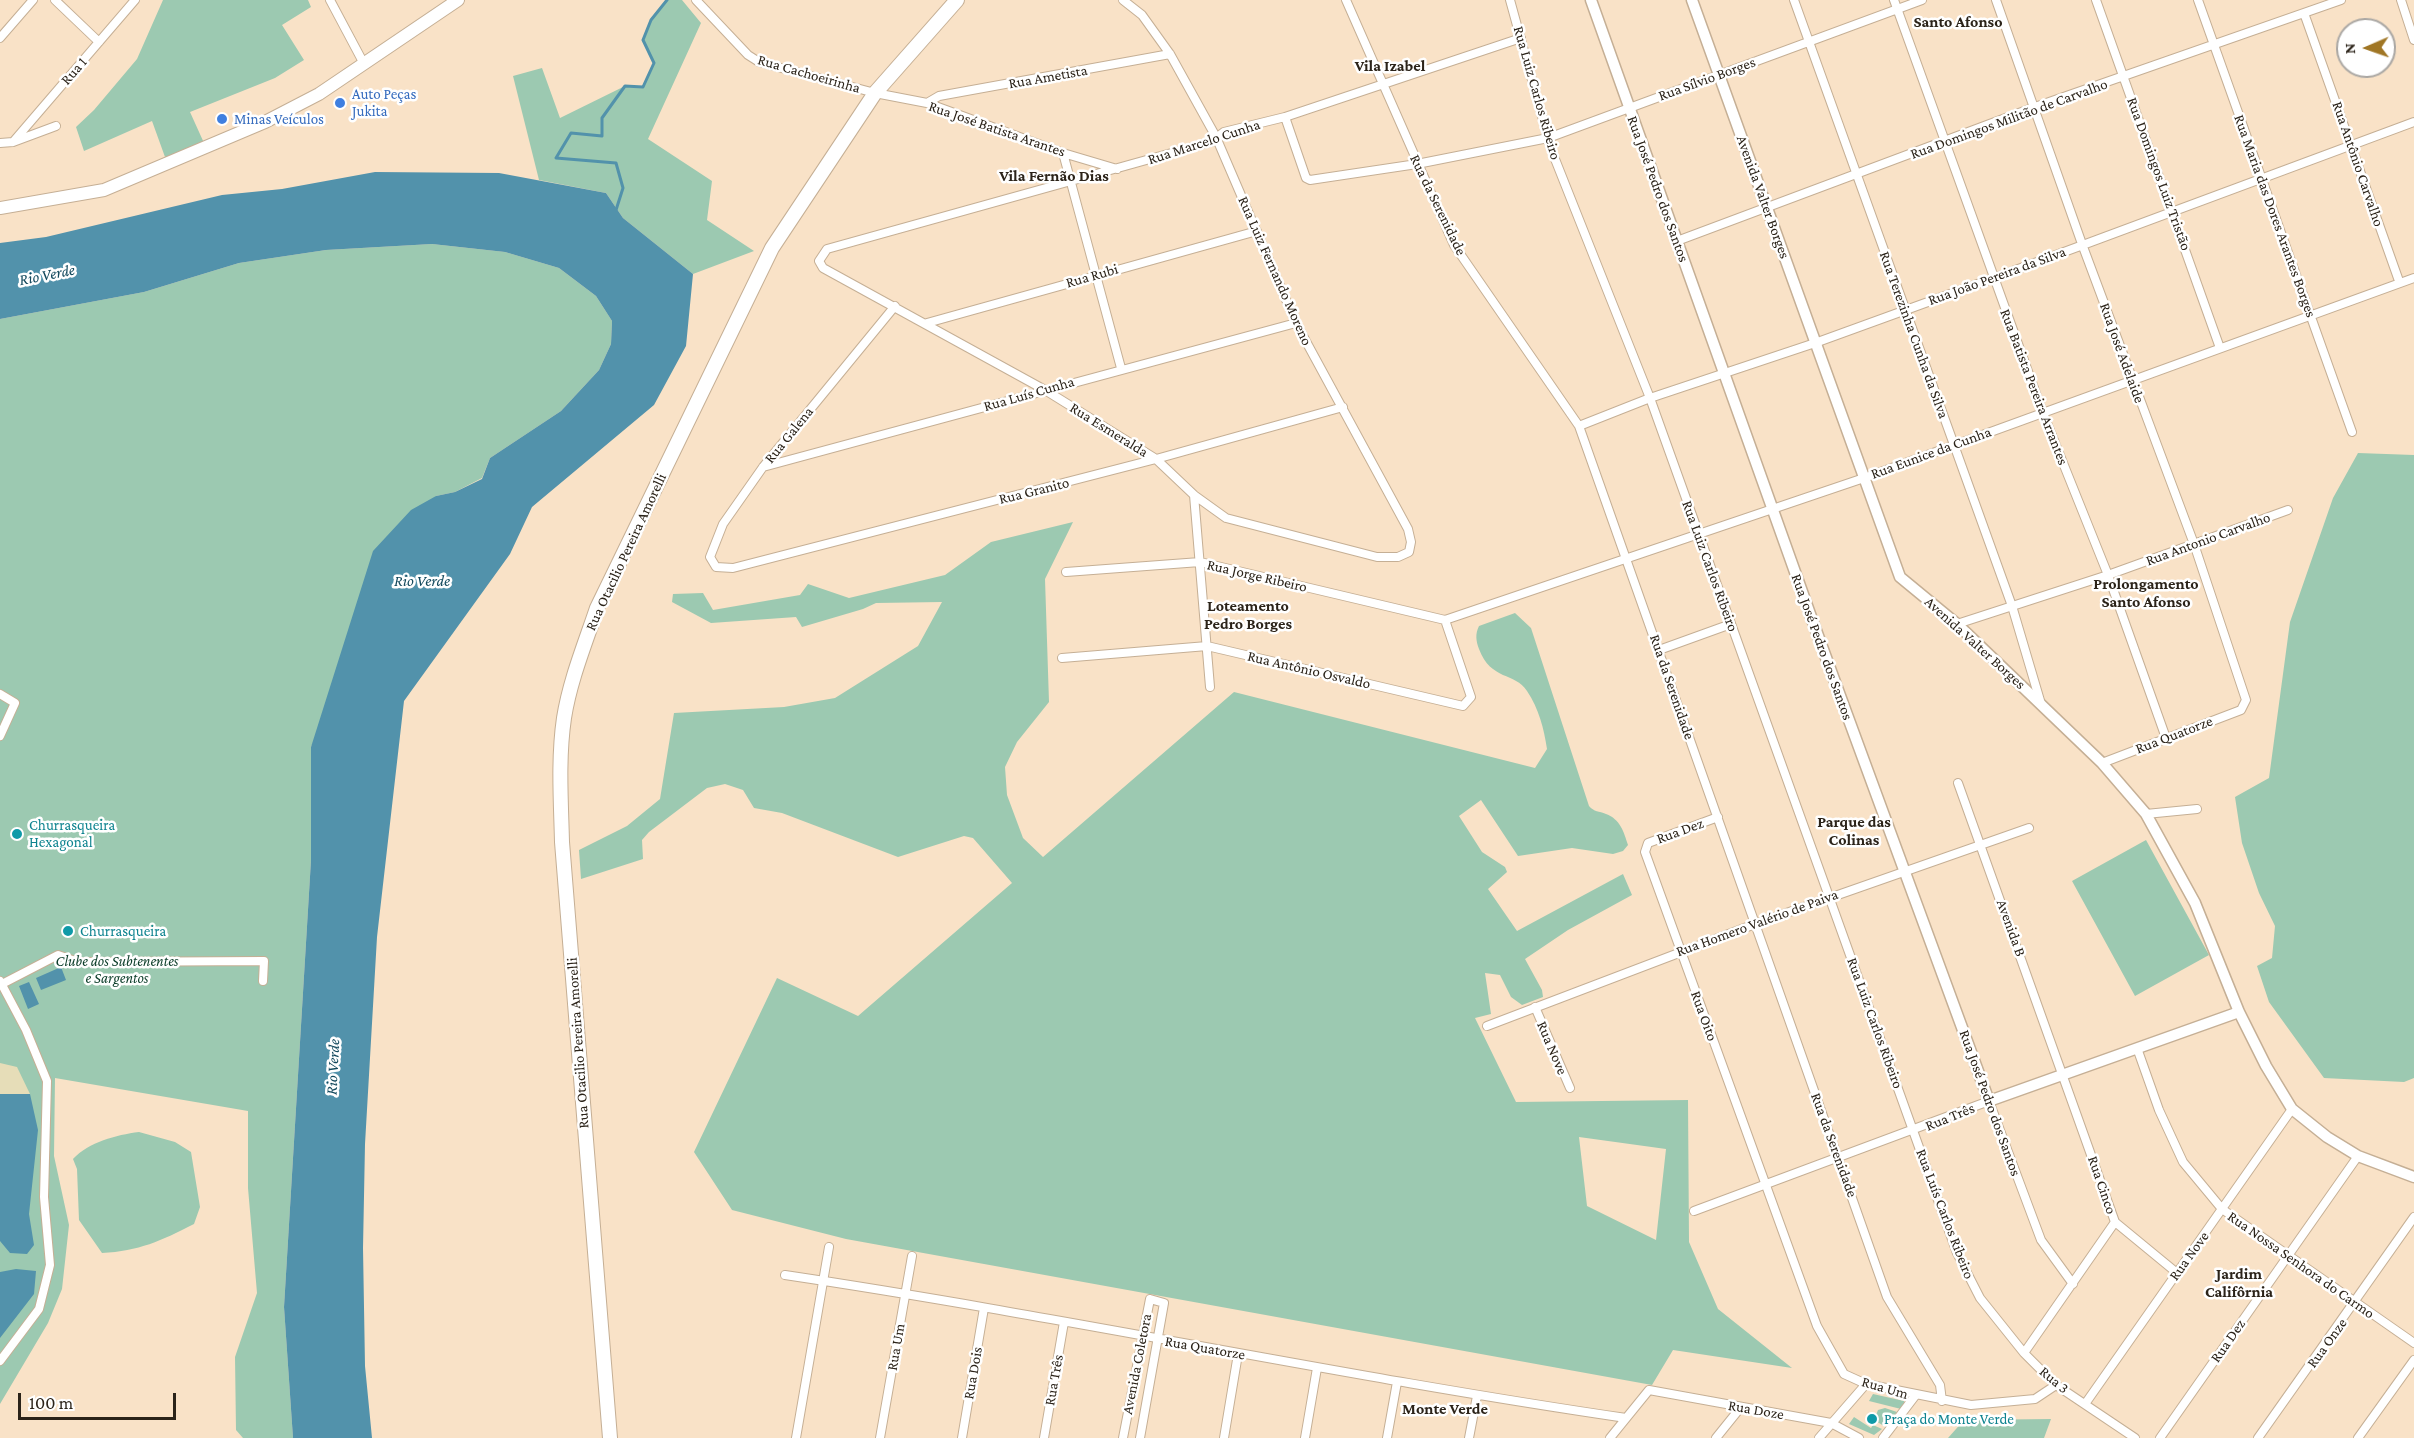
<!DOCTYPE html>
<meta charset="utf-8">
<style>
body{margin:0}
#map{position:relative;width:2414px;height:1438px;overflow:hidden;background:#f9e2c7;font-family:"Crimson Pro",serif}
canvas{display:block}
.north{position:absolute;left:2336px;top:18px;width:60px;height:60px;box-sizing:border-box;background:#fff;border:2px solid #aaa7a3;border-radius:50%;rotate:268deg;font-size:16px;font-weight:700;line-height:24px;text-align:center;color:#2b2319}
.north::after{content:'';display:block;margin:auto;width:21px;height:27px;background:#a07625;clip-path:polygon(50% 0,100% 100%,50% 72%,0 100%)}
.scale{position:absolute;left:18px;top:1393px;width:158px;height:27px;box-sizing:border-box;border:3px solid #2b2319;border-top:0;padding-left:8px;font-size:18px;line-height:21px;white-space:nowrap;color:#2b2319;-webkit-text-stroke:4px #fff;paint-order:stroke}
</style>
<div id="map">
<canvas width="2414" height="1438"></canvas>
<div class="north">N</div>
<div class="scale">100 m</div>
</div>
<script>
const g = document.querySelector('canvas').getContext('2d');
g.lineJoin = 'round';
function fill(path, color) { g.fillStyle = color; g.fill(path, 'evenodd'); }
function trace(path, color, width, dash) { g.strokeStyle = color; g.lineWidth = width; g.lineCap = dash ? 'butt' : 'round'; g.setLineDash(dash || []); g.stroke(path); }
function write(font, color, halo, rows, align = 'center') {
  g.font = font + ' "Crimson Pro",serif'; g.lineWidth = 5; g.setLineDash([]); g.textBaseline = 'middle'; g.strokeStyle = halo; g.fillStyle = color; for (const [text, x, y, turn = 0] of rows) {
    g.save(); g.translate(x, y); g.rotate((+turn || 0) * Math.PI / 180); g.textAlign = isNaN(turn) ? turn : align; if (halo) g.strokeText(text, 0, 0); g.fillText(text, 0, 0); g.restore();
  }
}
const green = new Path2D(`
 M163,0H308L311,7L282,25L304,60L275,78L190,112L204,143L165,157L152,121L84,151L76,127L94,110L137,59Z
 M667,0H682L701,23L648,139L712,181L707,220L754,251L693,274L623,218L606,193L539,180L513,76L542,68L560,118L625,86L643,87L654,63L643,40L651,20Z
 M432,244L505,252L559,268L596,296L612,321L611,344L599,370L561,411L490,458L482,478L455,492L436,496L311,747V860L284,1307L293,1438H243L236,1430L235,1357L257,1293L248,1188V1111L55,1078L54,1156L69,1225L62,1289L48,1323L0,1404V319L144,292L239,263L326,250Z
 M2358,453L2414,455V1078L2404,1082L2324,1078L2269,1002L2257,966L2272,958L2275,926L2259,893L2242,843L2235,797L2269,778L2290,622L2333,498Z
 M1073,522L1045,579L1049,702L1017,742L1005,767L1007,795L1023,838L1043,857L1234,692L1535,768L1547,749C1544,729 1539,709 1527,691C1515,672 1491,681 1479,649C1476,641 1475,634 1479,626L1515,613L1531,628L1589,806C1594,812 1599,811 1606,814C1620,819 1624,832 1628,845L1623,851L1613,854L1572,848L1518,856L1481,800L1459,816L1482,852L1505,867L1507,872L1488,889L1517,931L1623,874L1632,895L1568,930L1525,959L1542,990L1543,997L1522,1005L1511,997L1500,975L1485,973L1491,1014L1475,1018L1516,1102L1688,1100L1689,1242L1718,1309L1792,1368L1673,1350L1652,1385L846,1239L732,1210L694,1152L777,978L858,1016L1012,883L973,838L964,836L898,857L782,813L754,808L743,790L725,784L707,788L649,832L642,840L643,859L581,879L579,850L627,826L660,799L674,713L784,707L835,698L918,646L942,602L876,603L863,609L802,627L796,617L711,623L672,602L673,594L703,593L713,610L800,595L808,584L849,598L945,575L991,542ZM1579,1137L1666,1149L1656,1240L1587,1206Z
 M2146,840L2209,955L2135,996L2072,881Z
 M139,1132L175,1142L191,1152L200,1207L194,1224C161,1241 139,1251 102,1253L79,1220L77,1169L73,1159C89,1142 116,1135 139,1132Z
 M1873,1394L1904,1401V1406L1901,1409L1869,1401Z
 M1885,1408L1897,1412L1884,1426L1874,1420L1878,1410Z
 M1854,1417L1871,1428L1873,1425L1882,1429L1874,1435L1849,1424Z
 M2051,1419L2044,1438H1948L1964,1420Z`);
const sand = new Path2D(`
 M0,1063L17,1067L30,1094H0Z`);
const water = new Path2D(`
 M375,172L499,173L606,193L623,218L693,274L686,346L654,405L532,507L510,554L404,701L377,937L365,1144L363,1248L365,1366L372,1438H293L284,1307L311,860V747L373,551L411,510L436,496L455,492L482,479L490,458L561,411L599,370L611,344L612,321L596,296L559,268L505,252L432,244L326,250L239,263L144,292L0,319V243L46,237L222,195L282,189Z
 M61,967L66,980L41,990L36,978Z
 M29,982L39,1004L28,1009L19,986Z
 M0,1094H30L38,1130L29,1214L34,1245L27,1254L10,1253L0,1241Z
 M16,1269L36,1271L34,1294L0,1338V1272Z`);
const stream = new Path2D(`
 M616,210L623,188L616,163L556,158L571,133L602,136V118L625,86L643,87L654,63L643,40L651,20L667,0`);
const minor = new Path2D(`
 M55,0L99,42
 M330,0L363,62
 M696,0L748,55L759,62L875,93L927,103L1063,153L1117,169
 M1123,0L1142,15L1170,54L1216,137L1296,323L1408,529L1411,542L1409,552L1398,557H1377L1226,518L1194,495L1156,459L1045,390L823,268L819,261L827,249L1211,142L1224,132L1285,117L1521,38
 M1346,0L1454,245L1579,426L1887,1297L1940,1385L1942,1401
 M1510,0L1551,149L1650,398L1957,1253L1980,1298L2024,1353L2056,1385L2135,1438
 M1794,0L2012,606L2041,704
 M1894,0L2043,413L2108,575L2166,738
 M1996,0L2082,244L2194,544L2246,700L2241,710L2102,763
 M2096,0L2220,348
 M2198,0L2352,432
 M2401,0L2414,40
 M2304,13L2399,281
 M0,38L33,0
 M927,103L939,96L1170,54
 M1285,117L1306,178L1310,180L1417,164L1548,138L1922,0
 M13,142L135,0
 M0,143L13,142L56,126
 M1063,153L1121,368
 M1677,241L2035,107L2341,0
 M895,306L763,467L723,524L710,557L716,567L733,568L1156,459L1343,407
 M927,323L1257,231
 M1579,426L1650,398L1815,343L1994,278L2414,122
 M763,467L1296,323
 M1194,495L1210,687
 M1066,572L1200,562L1445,620
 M1445,620L1864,478L2414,278
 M1957,624L2108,575L2288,510
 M1659,650L1731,624
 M1062,658L1207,646L1463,706L1471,697L1445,620
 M0,694L15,703L0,736
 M1958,783L2115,1222L2177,1273
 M2146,814L2197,809
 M1718,817L1648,843L1645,852L1817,1326L1844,1374L1866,1384L1971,1405L2035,1399L2056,1385
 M0,981L26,1030L47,1081L44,1197L50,1265L39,1309L0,1361
 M2,984L58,955L78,962L264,961L263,981
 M1535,1007L1570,1088
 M1487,1026L1755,924L2029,828
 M2137,1048L2159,1110L2183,1162L2222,1209L2414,1343
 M1694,1211L1989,1101L2041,1240L2073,1284
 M785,1275C1066,1317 1345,1377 1626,1418
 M2024,1353L2115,1222
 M2085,1404L2292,1109
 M796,1438L829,1247
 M880,1438L912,1256
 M962,1438L984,1308
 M1044,1438L1064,1322
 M1123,1438L1150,1299L1164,1303L1140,1438
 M1224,1438L1238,1354
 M1305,1438L1317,1368
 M1387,1438L1397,1382
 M1469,1438L1477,1396
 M1610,1438L1649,1390L1831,1423L1859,1438
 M1716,1438L1741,1407
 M1819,1438L1866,1384
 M1883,1438L1915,1396
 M2160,1438L2358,1156
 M2258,1438L2414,1217
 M2358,1438L2414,1360`);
const tertiary = new Path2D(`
 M1591,0L1810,614L1989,1101L2239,1012
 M1692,0L1900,577L1957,624L2102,763L2146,814L2195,903L2239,1012L2266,1066L2292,1109L2327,1137L2358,1156L2414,1177`);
const secondary = new Path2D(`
 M0,208L104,190L265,122L319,94L458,0`);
const primary = new Path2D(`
 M610,1438L562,842C561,801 558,759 564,718C570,680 585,644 597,608L772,248L875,93L957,0`);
const markers = [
 [340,103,6,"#3f7fe0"],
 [222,119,6,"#3f7fe0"],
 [17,834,6,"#0f9aa8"],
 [68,931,6,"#0f9aa8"],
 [1872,1419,6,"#0f9aa8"]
];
const streetNames = [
 ["Rua 1",74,71,-49],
 ["Rua Cachoeirinha",809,74,16],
 ["Rua Ametista",1048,77,-10],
 ["Rua Sílvio Borges",1707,79,-20],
 ["Rua Luiz Carlos Ribeiro",1537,93,74],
 ["Rua Domingos Militão de Carvalho",2009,119,-20],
 ["Rua José Batista Arantes",997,129,19],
 ["Rua Marcelo Cunha",1204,142,-18],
 ["Rua Antônio Carvalho",2358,164,71],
 ["Rua Domingos Luiz Tristão",2159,174,70],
 ["Rua José Pedro dos Santos",1658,189,70],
 ["Avenida Valter Borges",1763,197,70],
 ["Rua da Serenidade",1438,205,64],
 ["Rua Maria das Dores Arantes Borges",2275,216,70],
 ["Rua Luiz Fernando Moreno",1275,271,66],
 ["Rua Rubi",1092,276,-16],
 ["Rua João Pereira da Silva",1997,276,-20],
 ["Rua Terezinha Cunha da Silva",1914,335,70],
 ["Rua José Adelaide",2122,353,70],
 ["Rua Batista Pereira Arrantes",2034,387,69],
 ["Rua Luís Cunha",1029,394,-16],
 ["Rua Esmeralda",1109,430,32],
 ["Rua Galena",789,435,-51],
 ["Rua Eunice da Cunha",1931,453,-20],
 ["Rua Granito",1034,491,-14],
 ["Rua Antonio Carvalho",2208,539,-20],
 ["Rua Otacilio Pereira Amorelli",626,552,-65],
 ["Rua Luiz Carlos Ribeiro",1710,566,70],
 ["Rua Jorge Ribeiro",1257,576,13],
 ["Avenida Valter Borges",1975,643,42],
 ["Rua José Pedro dos Santos",1822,647,70],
 ["Rua Antônio Osvaldo",1309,670,13],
 ["Rua da Serenidade",1672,687,71],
 ["Rua Quatorze",2174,735,-21],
 ["Rua Dez",1680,831,-20],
 ["Rua Homero Valério de Paiva",1757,923,-20],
 ["Avenida B",2011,928,70],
 ["Rua Oito",1704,1016,70],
 ["Rua Luiz Carlos Ribeiro",1875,1023,70],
 ["Rua Otacilio Pereira Amorelli",578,1043,-94],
 ["Rua Nove",1552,1048,67],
 ["Rua José Pedro dos Santos",1990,1103,70],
 ["Rua Três",1950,1117,-22],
 ["Rua da Serenidade",1834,1145,70],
 ["Rua Cinco",2102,1185,71],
 ["Rua Luís Carlos Ribeiro",1945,1214,69],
 ["Rua Nove",2189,1256,-54],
 ["Rua Nossa Senhora do Carmo",2301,1265,35],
 ["Rua Dez",2228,1341,-55],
 ["Rua Onze",2327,1343,-54],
 ["Rua Um",896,1347,-80],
 ["Rua Quatorze",1205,1348,10],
 ["Avenida Coletora",1137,1364,-79],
 ["Rua Dois",973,1373,-80],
 ["Rua Três",1054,1380,-80],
 ["Rua 3",2054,1380,40],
 ["Rua Um",1885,1388,16],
 ["Rua Doze",1756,1410,10]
];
const shopNames = [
 ["Auto Peças",352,94],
 ["Jukita",352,111],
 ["Minas Veículos",234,119]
];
const cultureNames = [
 ["Churrasqueira",29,825],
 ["Hexagonal",29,842],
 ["Churrasqueira",80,931],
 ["Praça do Monte Verde",1884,1419]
];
const parkNames = [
 ["Clube dos Subtenentes",117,961],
 ["e Sargentos",117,978]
];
const neighbourhoodNames = [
 ["Santo Afonso",1958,22],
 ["Vila Izabel",1390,66],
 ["Vila Fernão Dias",1054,176],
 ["Prolongamento",2146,584],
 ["Santo Afonso",2146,602],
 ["Loteamento",1248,606],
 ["Pedro Borges",1248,624],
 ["Parque das",1854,822],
 ["Colinas",1854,840],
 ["Jardim",2239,1274],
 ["Califôrnia",2239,1292],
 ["Monte Verde",1445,1409]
];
const waterNames = [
 ["Rio Verde",47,275,-11],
 ["Rio Verde",422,581],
 ["Rio Verde",333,1067,-87]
];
fill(green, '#9cc9b1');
fill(sand, '#e6ddb8');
fill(water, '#5292ab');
trace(stream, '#5292ab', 3);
trace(minor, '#c5af95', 10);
trace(tertiary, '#c5af95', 13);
trace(secondary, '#c5af95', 14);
trace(primary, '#c5af95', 16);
trace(minor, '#fff', 8);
trace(tertiary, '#fff', 10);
trace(secondary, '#fff', 12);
trace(primary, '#fff', 14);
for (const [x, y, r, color] of markers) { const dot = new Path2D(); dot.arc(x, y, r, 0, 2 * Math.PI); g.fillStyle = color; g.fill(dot); trace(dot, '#fff', 2); }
write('15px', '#2b2319', '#fff', streetNames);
write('15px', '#366cbe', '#fff', shopNames, 'left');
write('15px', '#0d838f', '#fff', cultureNames, 'left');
write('italic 15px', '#0b3d29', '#fff', parkNames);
write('bold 16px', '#2b2319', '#fff', neighbourhoodNames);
write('italic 16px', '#13495d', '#fff', waterNames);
</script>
